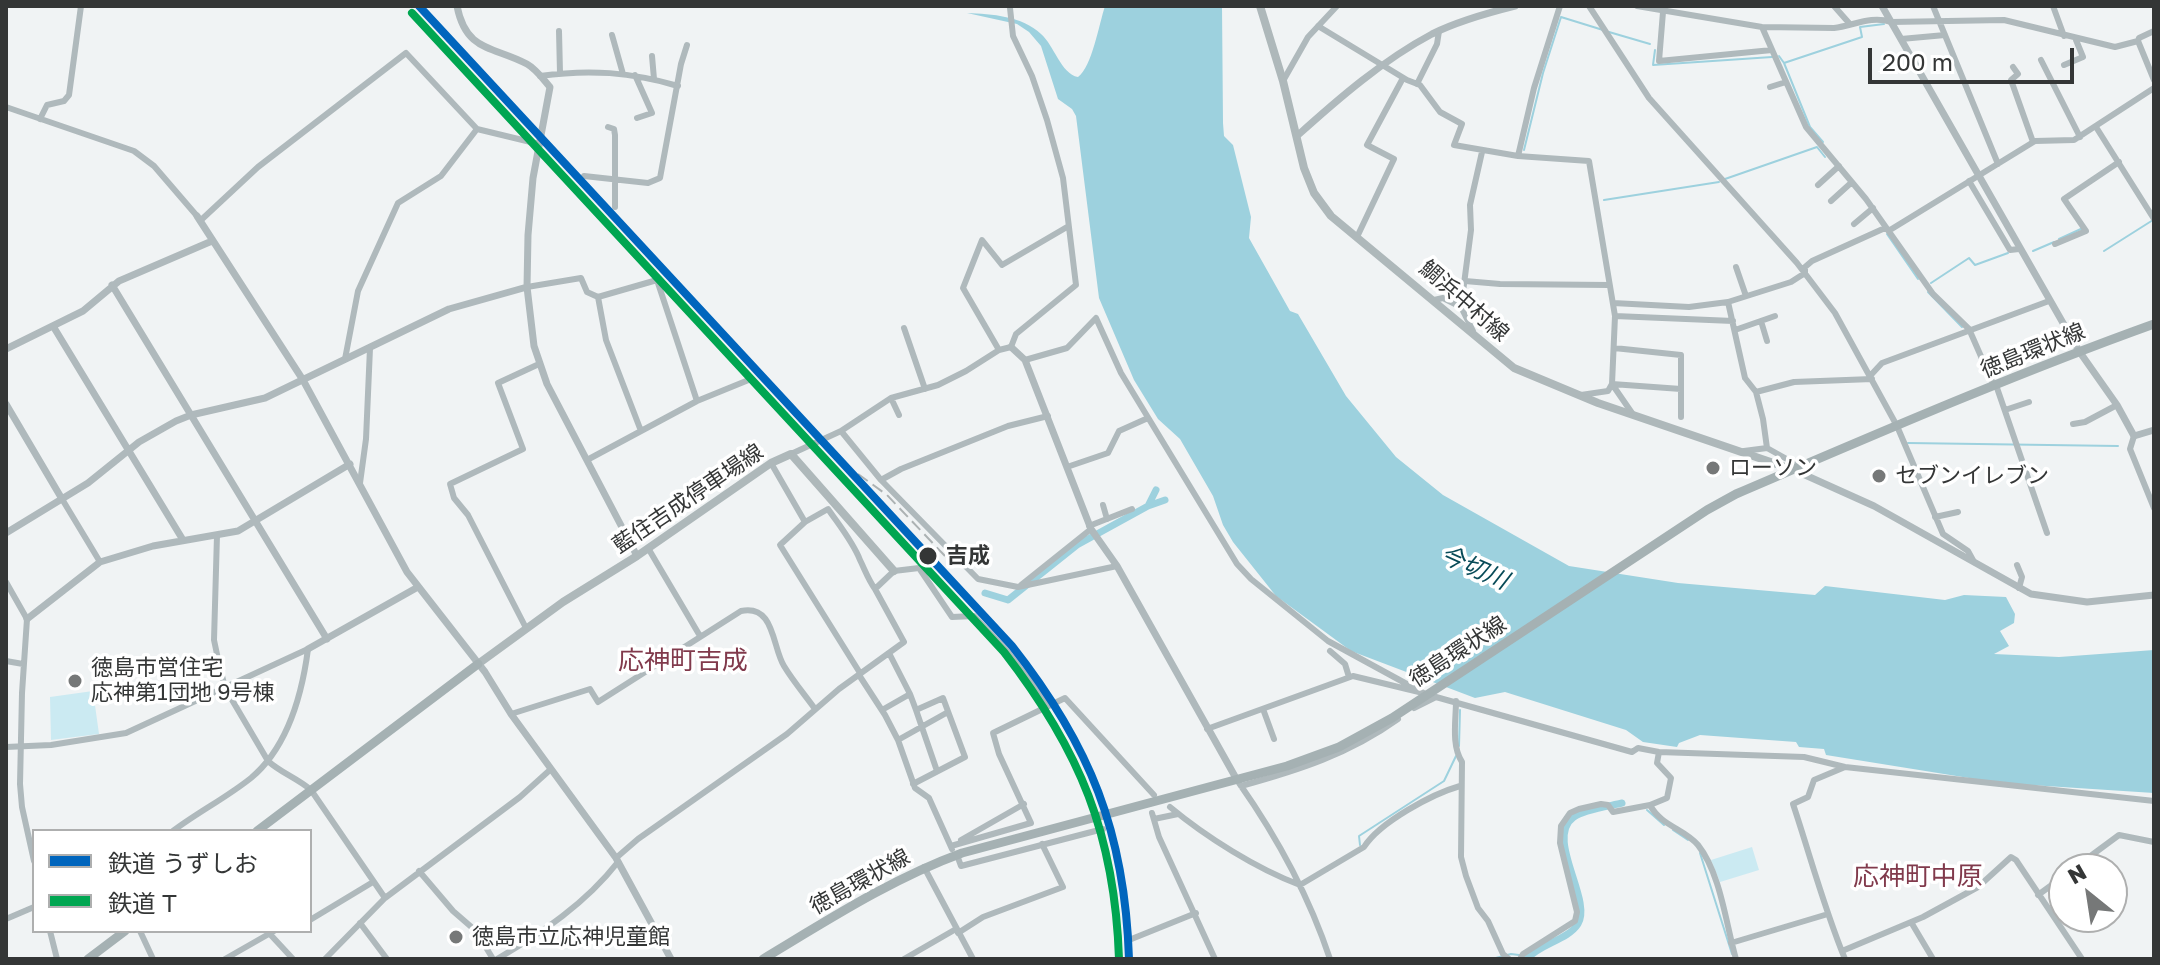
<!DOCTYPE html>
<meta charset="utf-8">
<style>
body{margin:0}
#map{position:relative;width:2160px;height:965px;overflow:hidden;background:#f0f3f4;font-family:"Golos Text","Noto Sans JP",sans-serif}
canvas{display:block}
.frame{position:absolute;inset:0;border:8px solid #343636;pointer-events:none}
.legend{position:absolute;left:32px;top:829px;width:280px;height:104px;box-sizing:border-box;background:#fff;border:2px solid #aeafaf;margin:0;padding:10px 14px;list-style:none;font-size:24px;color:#343636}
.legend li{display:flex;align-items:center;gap:16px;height:40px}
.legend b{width:40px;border:2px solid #aeafaf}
.north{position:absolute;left:2048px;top:853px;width:80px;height:80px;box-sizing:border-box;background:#fff;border:2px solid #aeafaf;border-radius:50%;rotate:330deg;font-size:22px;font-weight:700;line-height:32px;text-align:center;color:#343636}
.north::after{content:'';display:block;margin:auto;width:28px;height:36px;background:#767878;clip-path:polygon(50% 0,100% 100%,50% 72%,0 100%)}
.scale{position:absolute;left:1868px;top:48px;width:206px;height:36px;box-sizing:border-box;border:4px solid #343636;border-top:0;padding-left:10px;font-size:24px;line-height:28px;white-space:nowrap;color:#343636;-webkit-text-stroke:6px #fff;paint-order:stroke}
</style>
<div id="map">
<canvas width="2160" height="965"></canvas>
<div class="frame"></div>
<ul class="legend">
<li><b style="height:10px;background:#0065bd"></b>鉄道 うずしお</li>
<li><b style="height:10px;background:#00a651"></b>鉄道 T</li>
</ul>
<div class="north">N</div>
<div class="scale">200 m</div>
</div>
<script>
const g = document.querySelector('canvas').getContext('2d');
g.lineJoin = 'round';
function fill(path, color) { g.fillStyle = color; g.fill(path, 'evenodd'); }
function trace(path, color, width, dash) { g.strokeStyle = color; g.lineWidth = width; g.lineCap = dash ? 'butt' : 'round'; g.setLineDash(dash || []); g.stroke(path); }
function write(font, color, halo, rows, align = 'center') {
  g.font = font + ' "Golos Text","Noto Sans JP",sans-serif'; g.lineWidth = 7; g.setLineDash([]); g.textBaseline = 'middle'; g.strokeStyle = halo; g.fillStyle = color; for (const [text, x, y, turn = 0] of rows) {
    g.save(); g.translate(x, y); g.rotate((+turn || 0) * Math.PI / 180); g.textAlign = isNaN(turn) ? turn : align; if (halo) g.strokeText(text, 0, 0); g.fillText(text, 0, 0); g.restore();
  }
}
const green = new Path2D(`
 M93,691L99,734L51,740L50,697Z
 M1752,847L1759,870L1720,882L1711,860Z`);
const water = new Path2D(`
 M1105,6H1222L1223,123L1224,136L1233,145L1251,217L1249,238L1290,311L1298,314L1346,396L1396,457L1443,495L1569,566L1678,583L1815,595L1825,586L1945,600L1964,595L2006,597L2015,614L2014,623L2000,631L2009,646L1994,654L2059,657L2154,650V793L2000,783L1826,755L1824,749L1799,747L1796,742L1700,735L1679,743L1677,747L1643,742L1626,730L1505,692L1475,698L1351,651L1276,596L1233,542L1223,525L1213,496L1180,439L1158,419L1134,380L1099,298L1076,116L1072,109L1058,99L1041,46L1029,32L1017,24L967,13C992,14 1022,16 1041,34C1054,45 1061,74 1078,77C1092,67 1099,24 1105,6Z`);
const stream = new Path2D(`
 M1609,32L1650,44
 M1655,50L1653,65L1772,57
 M1779,56L1784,63L1862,37L1860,27L1884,24
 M1784,63L1810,127L1823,142
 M1524,150L1543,73L1561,17L1603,30
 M1725,179L1817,147L1825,157
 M1604,200L1719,182
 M1887,234L1918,279
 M2059,239L2083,228
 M2033,251L2054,242
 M2104,251L2153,220
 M1931,283L1969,258L1975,265L2008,253
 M1928,292L1962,327
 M1908,443L2118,446
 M1459,746L1460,710
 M1647,810L1664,825
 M1673,830L1688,840
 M1360,845L1359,836L1444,781L1456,756
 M1700,853L1732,954
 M1492,959L1511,954L1519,955`);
const canal = new Path2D(`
 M1148,506L1165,500
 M985,593L1008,600L1077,545L1148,506L1156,490
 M1527,959C1539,944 1568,940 1578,924C1593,899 1544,838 1574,817C1583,810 1610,806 1622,803`);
const minor = new Path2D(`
 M1589,6L1649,98L1797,263L1835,313L1897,426L1943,534L1968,551L1974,562
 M1637,6L1762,27L1834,28C1853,26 1871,15 1891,22L2004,20L2115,47L2138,41L2139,38L2154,31
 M1834,6L1849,23
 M1933,6L1998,164
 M2053,6L2064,36
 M1663,12L1659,61L1772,50
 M1318,26L1407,80L1420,85L1440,112L1462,124L1454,145L1518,156L1589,161L1615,316L1612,384L1632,413
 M1762,27L1806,127L1866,199L1933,294L1969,329L1994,386
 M559,31L560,73
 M612,35L623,74
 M1901,39L1945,35
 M2138,41L2154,80
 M652,56L654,79
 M2041,60L2080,137
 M2064,65L2083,57L2076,40
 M2013,67L2018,74L2011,80L2033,142
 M635,75L652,113L637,118
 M540,76C589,69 631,72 678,86
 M1283,81L1308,37L1337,6
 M1417,84L1437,44L1439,31
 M1770,87L1786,82
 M6,107L134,151L154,166L197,216
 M40,119L47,105L64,101L69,95L81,6
 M608,127L614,129L615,135V207
 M2096,127L2154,219
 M1518,156L1534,88L1560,6
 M584,176L648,183L660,178L681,64L687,45
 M1969,181L2010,250L2019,249
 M1818,185L1839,166
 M1831,201L1852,182
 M200,221L258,167L406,53L477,129L539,144
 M1854,224L1873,208
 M1357,237L1394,159L1367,145L1403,78
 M2055,244L2086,231L2064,199L2119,162
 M1736,267L1746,296
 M1465,281L1500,284L1609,285
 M527,287L581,278L587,292L598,297L657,280L697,401L587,460
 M598,297L606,340L641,431
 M1434,300L1443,298L1461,307
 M1613,303L1689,307L1728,302
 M1615,316L1733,321
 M1761,321L1767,341
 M904,328L925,389
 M1735,330L1775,316
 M1473,331L1461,307L1471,230L1470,205L1482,152
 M999,350L963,288L982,240L1002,265L1067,227
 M345,359L358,291L398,203L441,176L477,129
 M1025,360L1067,348L1096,318L1121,373L1237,564L1251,579L1328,641L1427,695
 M1870,376L1882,363L2049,301
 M1996,385L2047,533
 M1756,392L1794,382L1872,379
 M1581,395L1608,391L1612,384L1681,389V355L1614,348
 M891,398L899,415
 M697,401L751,379
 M2005,410L2029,402
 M1681,417V389
 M2073,424L2085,422L2117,405
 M841,431L881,480L978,579L1018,587L1117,566
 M2134,436L2130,449L2154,508
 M1767,448L1801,467
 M1744,451L1767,448L1763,419L1756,392L1745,378L1728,302L1791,282L1805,273V267L1812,261L1885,228L1890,230L2035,141L2074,140L2154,88
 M791,454L841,431L891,398L938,385L966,371L999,350L1011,347L1016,334L1076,285L1063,178L1047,120L1032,76L1013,36L1010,8
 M771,463L805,522
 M1067,467L1108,453L1119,431L1148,418
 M881,480L901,469L1008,426L1048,416
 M360,483L366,439L370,348
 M62,499L100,562
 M1103,505L1107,519
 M1935,517L1958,512
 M1089,526L1132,509
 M217,535L214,640L218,659L225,688L268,761C281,773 297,778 311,790L385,898
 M648,548L700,636
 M2017,565L2022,577L2019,588
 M6,582L27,619L22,693L20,784L22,807L34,861
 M1021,585L1091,529
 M526,628L468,515L454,498L450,484L523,449L498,383L539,364
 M1330,651L1345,664L1349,677
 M889,653L910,694
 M6,661L23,664
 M860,673L780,545L805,522L828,509C839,525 853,542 860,560C865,570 868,579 875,589
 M859,675L885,715L898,740L915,788L929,798L952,849
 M1456,701C1456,720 1451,745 1462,762L1461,857L1466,876L1478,908L1488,921L1503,954L1509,959
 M1414,708L1436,697L1632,752L1638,748L1659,752L1804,757L1845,767L2154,801
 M1263,709L1274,739
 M882,710L910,694L916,710L943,698L965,757L913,784
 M916,710L937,771
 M511,714L590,689L598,702L741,611C775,604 772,647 784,666C793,681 805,695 815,709
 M1207,729L1353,676L1419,692
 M898,740L948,712
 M6,747L51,745L126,733L308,649
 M1239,783C1277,837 1309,896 1330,959
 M1241,786C1299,770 1349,754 1398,719
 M1650,805L1667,798L1671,778L1657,763L1659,752
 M1170,807C1206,837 1257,869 1300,885L1364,847C1380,822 1432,794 1460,786
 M1152,813L1159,837L1215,959
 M1154,819L1178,814
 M173,831C198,812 226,798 251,778C288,747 302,695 308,649
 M961,840L1024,804
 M951,846L1031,823L999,754L993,733L1065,698L1154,795
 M957,855L961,866L1103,829
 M616,858L638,839L787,734L839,689L904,642L875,589L894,571L919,568L952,617L974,616L1007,651L1048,705
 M924,867L973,959
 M2073,869L2119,835L2154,842
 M419,871L453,911L476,931L493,959
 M2038,895L2064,876
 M6,919L34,907
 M310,920L373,882
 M1911,922L1933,959
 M360,923L387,959
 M50,931L57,959
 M140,931L153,959
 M268,932L293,959
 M958,933L983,917L1063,887L1042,844
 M1129,940L1196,913
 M1731,943L1828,914
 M1842,951L1923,917L1978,887L2011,857L2016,860L2082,959
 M225,959L274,931
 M325,959L385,898L520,797L551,769
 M497,959C543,932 585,904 618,862
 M904,959L956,929
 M1520,959L1523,954L1575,921L1577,912L1560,843L1561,826L1570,813L1579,809L1601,804L1608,805L1613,812L1650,805C1661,826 1685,829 1698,845C1721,874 1726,925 1736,959
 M1845,959C1824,908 1810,855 1793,804L1808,797L1814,780L1845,767`);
const tertiary = new Path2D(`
 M457,6C466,52 493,46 527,64C536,69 543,79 550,87L533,178L528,235L527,287L534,346L547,384L637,556
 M1882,6L2079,351L2117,405L2134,436L2154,430
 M1297,136C1338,99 1383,60 1432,34C1458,21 1487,13 1515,6
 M197,216L303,380L407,572L485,672L511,714L616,858L671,959
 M112,285L327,639
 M53,326L183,540
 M1011,347L1025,360L1091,529L1117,566L1237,780
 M6,349L83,311L119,281L212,241
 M6,404L62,499
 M1794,470L1874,506L2031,594L2087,602L2154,595
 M6,533L88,483L139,442L176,421L191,415L265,398L449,309L527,287
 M27,619L100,562L153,546L238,531L350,464
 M308,649L418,587`);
const secondary = new Path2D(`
 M1260,6L1283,81L1304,168L1314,193L1331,216L1514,368L1598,403L1794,470
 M478,664L563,602L637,556L771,463L791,454L894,571`);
const primary = new Path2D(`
 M257,831L478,664
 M88,959L125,931
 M763,959C828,920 891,879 962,853L1287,766L1339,747L1392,718L1707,510L1736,494C1874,435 2012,375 2154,324`);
const rail = new Path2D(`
 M858,474L887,495L945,556`);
const rail1 = new Path2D(`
 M419,6L1012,646C1090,745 1125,832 1129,959`);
const rail2 = new Path2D(`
 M412,13L1004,652C1080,750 1115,835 1119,959`);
const markers = [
 [1713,468,8,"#767878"],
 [1879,476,8,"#767878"],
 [928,556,10,"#343636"],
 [75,681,8,"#767878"],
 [456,937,8,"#767878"]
];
const streetNames = [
 ["鯛浜中村線",1464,301,41],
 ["徳島環状線",2033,351,-22],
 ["藍住吉成停車場線",688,499,-34],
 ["徳島環状線",1458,652,-33],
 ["徳島環状線",860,882,-29]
];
const poiNames = [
 ["ローソン",1729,468],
 ["セブンイレブン",1895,476],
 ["徳島市営住宅",91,668],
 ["応神第1団地 9号棟",91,693],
 ["徳島市立応神児童館",472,937]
];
const stopNames = [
 ["吉成",946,556]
];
const waterNames = [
 ["今切川",1474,568,24]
];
const quarterNames = [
 ["応神町吉成",683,661],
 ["応神町中原",1918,877]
];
fill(green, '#cbeaf2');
fill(water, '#9dd1de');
trace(stream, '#9dd1de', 2);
trace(canal, '#9dd1de', 7);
trace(minor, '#afb9bc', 6);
trace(tertiary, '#afb9bc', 7);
trace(secondary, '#aeb8ba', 8);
trace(primary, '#a5b1b3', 9);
trace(rail, '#acb2b3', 2, [12, 6]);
trace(rail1, '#0065bd', 8);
trace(rail2, '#00a651', 8);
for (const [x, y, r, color] of markers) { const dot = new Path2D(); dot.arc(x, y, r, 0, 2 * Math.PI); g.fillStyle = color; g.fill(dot); trace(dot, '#fff', 3); }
write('22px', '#343636', '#fff', streetNames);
write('22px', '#343636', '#fff', poiNames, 'left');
write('bold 22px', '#343636', '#fff', stopNames, 'left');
write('italic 24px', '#084b58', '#fff', waterNames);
write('26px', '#813a4c', '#fff', quarterNames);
</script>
